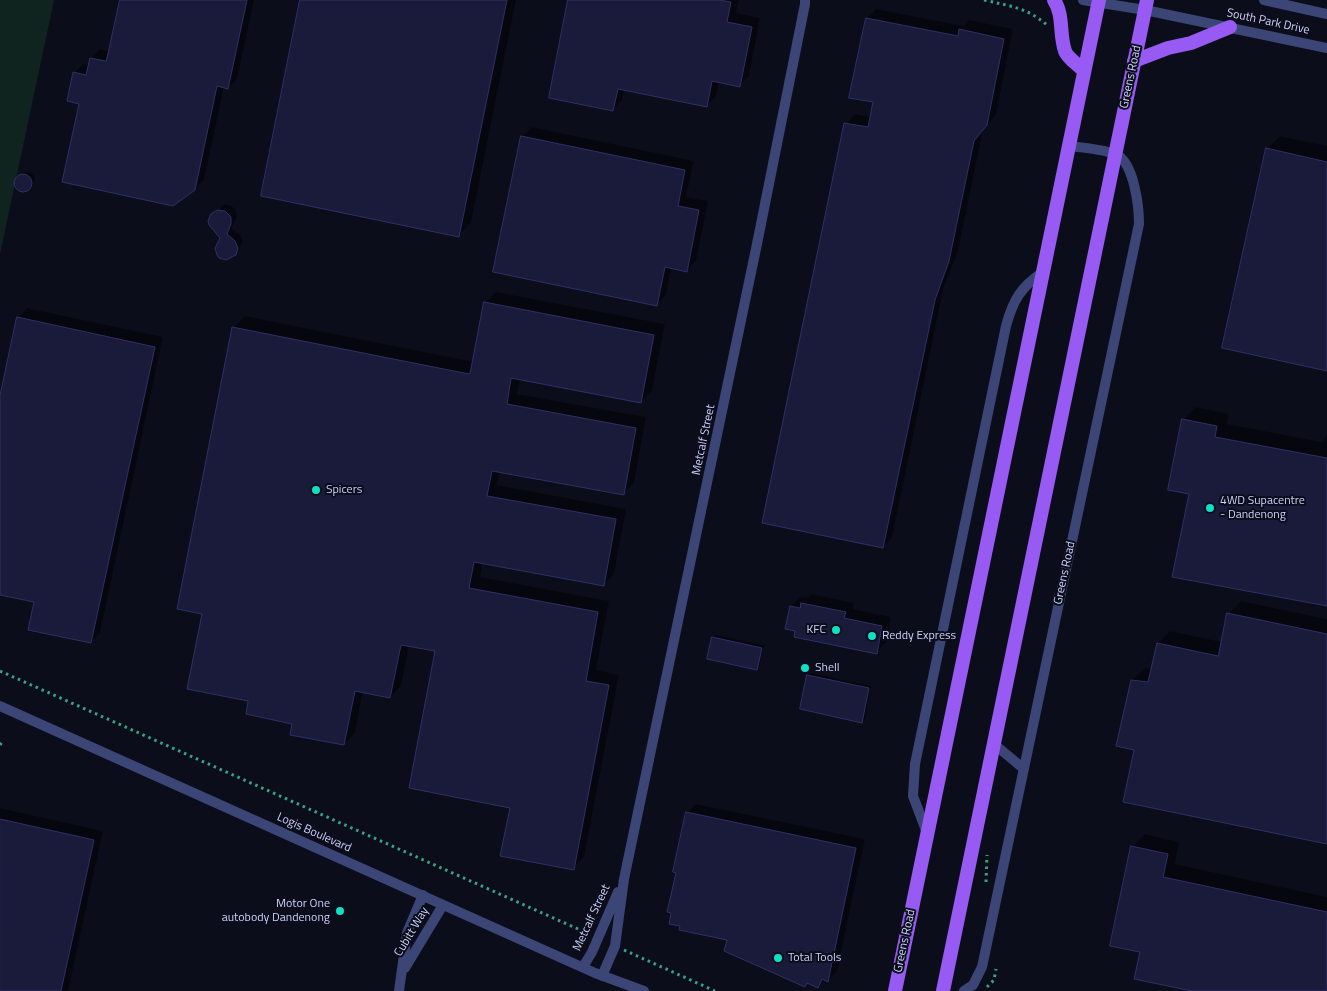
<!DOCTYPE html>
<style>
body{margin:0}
canvas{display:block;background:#0c0d1b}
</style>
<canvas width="1327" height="991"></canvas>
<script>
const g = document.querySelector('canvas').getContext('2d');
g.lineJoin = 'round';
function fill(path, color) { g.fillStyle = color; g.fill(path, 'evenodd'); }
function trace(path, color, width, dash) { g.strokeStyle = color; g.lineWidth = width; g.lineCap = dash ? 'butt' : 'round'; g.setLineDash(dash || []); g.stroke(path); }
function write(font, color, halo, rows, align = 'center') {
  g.font = font + ' "Titillium Web",sans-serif'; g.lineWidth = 4; g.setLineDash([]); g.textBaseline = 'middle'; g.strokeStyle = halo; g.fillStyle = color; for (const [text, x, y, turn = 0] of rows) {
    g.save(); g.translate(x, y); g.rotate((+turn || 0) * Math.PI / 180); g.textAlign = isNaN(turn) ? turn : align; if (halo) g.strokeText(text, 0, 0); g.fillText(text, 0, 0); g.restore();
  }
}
const green = new Path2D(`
 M0,0H54L0,254Z`);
const shadow = new Path2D(`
 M118,0H254L237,79L228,88L224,87L204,180L194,189L81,103L74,73L83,64L89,65L91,58L100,49L110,52L121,1Z
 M302,0H516L471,223L459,235Z
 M569,0H739L736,13L760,18L749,76L740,85L719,81L716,96L706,106L625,89L622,100L613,109Z
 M876,9L964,26L969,20L1013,29L996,115L983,130L958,251L943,290L892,538L882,547L846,124L855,114L871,117L875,101L867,18Z
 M532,127L694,161L686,197L708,201L696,261L686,270L671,267L666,295L656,304L522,136Z
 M1280,136L1327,146V370L1267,149Z
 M24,172H29L33,174L35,179L28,190L23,191L17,187L15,182Z
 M225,204L232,206L236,211L237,217L232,228L240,235L243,241L239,250L233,257L227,259L216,252L217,245L221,238L212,215Z
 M496,292L665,324L652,391L641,402L520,379L517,394L646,417L634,483L623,494L500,471L497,485L626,509L614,574L603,585L482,563L480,577L609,601L596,670L619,675L584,857L573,868L511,807L437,650L409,645L401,686L390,697L363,691L355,733L344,744L294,723L250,700L204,613L234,327L245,316L474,362L485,303Z
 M27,308L163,337L100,633L91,642L35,601L0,593V402L18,318Z
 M1196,407L1229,414L1227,424L1322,442L1327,435V605L1191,493L1183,420Z
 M812,594L854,603L853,609L891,617L886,643L876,652L797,630L791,606L800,597L807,598Z
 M1241,601L1327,619V843L1135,749L1132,680L1145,668L1152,669L1158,643L1170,631L1222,642L1228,614Z
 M716,635L764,645L759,666L756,669L709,658L713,637Z
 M811,673L871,686L865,719L862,721L808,675Z
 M696,804L865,839L837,971L828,980L825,979L817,987L728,939L678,872L687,813Z
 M0,808L103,831L68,991H0Z
 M1145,834L1179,842L1175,864L1327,897V991H1198L1141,951L1132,847Z`);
const building = new Path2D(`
 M120,0H247L228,89L217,86L195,190L173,206L62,182L79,104L67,101L73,72L86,75L90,58L106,61Z
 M300,0H507L459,237L261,196Z
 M568,0H719L731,2L727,22L752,27L740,87L712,81L707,107L618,89L613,111L549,98Z
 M866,18L958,36L959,29L1004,39L987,125L974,141L949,261L935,300L883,548L762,523L844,123L868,127L873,102L849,98Z
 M521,136L685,170L678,206L699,210L687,272L665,267L657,306L493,272Z
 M1266,148L1327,162V371L1222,348Z
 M14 183a9 9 0 1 1 18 0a9 9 0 1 1-18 0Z
 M218,210L225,211L231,217V224L227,234L235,241L238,248L236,255L226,260L219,258L217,255L215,248L220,238L209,225L208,221L211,214Z
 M484,302L654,335L641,403L511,378L507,404L636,428L624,495L492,471L487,496L616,519L604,586L474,562L469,588L598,612L586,681L609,685L574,870L500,856L510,808L409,788L435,651L401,645L390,698L355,691L344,745L290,735L292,724L246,714L248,701L187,689L202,614L177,609L232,327L469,374L470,373Z
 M17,317L155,347L91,643L28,630L34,602L0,595V396Z
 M1182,419L1217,426L1215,437L1327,458V606L1172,577L1189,494L1168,490Z
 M801,603L846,612L844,618L882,626L877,654L794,637L795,631L785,629L790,606L800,608Z
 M1227,613L1327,634V844L1123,802L1134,750L1116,746L1131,680L1148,682L1157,643L1218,656Z
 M712,637L762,648L757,670L707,659Z
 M807,675L869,688L862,723L800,709Z
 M686,812L856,848L828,982L822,979L818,988L807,983L805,987L724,951L727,940L679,930L680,926L669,924L671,913L667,912L676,873L673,872Z
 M0,819L94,840L61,991H0Z
 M1131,846L1168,854L1163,877L1327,912V991H1192L1134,979L1140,952L1110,946Z`);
const path = new Path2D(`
 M984,0C1009,6 1026,7 1047,25
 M0,671L587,933
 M0,745L2,742
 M986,882L987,855
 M624,950L715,991
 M987,987L994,980L996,969`);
const minor = new Path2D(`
 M1083,0L1145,10L1327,48
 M1264,0L1327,14
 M0,706L595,973L644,991
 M994,744L1024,769
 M927,833L913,796L915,764L1006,326C1013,300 1021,287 1043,272
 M583,967L592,952L618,892
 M405,968L443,905
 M602,976L615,946L624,879L757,244L805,4V0
 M399,991L407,933L423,895
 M964,991L973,985L982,967L1139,224C1139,206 1134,164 1117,155C1105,149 1083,148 1070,146`);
const primary = new Path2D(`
 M1054,0C1064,15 1059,34 1065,51C1067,58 1079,65 1084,71
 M1134,61L1168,48L1191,43L1230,27
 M895,991L1099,0
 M943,991L1147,0`);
const markers = [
 [316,490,5,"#12e0c5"],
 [1210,508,5,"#12e0c5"],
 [836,630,5,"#12e0c5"],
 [872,636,5,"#12e0c5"],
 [805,668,5,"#12e0c5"],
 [340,911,5,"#12e0c5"],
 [778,958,5,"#12e0c5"]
];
const streetNames = [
 ["South Park Drive",1268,22,12],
 ["Greens Road",1131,77,-78],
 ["Metcalf Street",704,440,-78],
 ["Greens Road",1065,573,-78],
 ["Logis Boulevard",314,833,24],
 ["Metcalf Street",592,918,-65],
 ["Cubitt Way",412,932,-59],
 ["Greens Road",905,941,-78]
];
const poiNames = [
 ["Spicers",326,490],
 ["4WD Supacentre",1220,501],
 ["- Dandenong",1220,515],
 ["KFC",826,630,"right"],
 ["Reddy Express",882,636],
 ["Shell",815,668],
 ["Motor One",330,904,"right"],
 ["autobody Dandenong",330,918,"right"],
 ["Total Tools",788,958]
];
fill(green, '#10241f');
fill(shadow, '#0007');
fill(building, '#1a1b3a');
trace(building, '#2e3065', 1);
trace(path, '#36a484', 3, [2.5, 4]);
trace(minor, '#3b4677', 10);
trace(primary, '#975af2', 14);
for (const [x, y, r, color] of markers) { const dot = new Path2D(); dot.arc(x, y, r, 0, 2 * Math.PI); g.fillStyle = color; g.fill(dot); trace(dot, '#0c0d1b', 2); }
write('12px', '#cbd0fb', '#0c0d1b', streetNames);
write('12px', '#cbd0fb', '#0c0d1b', poiNames, 'left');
</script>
